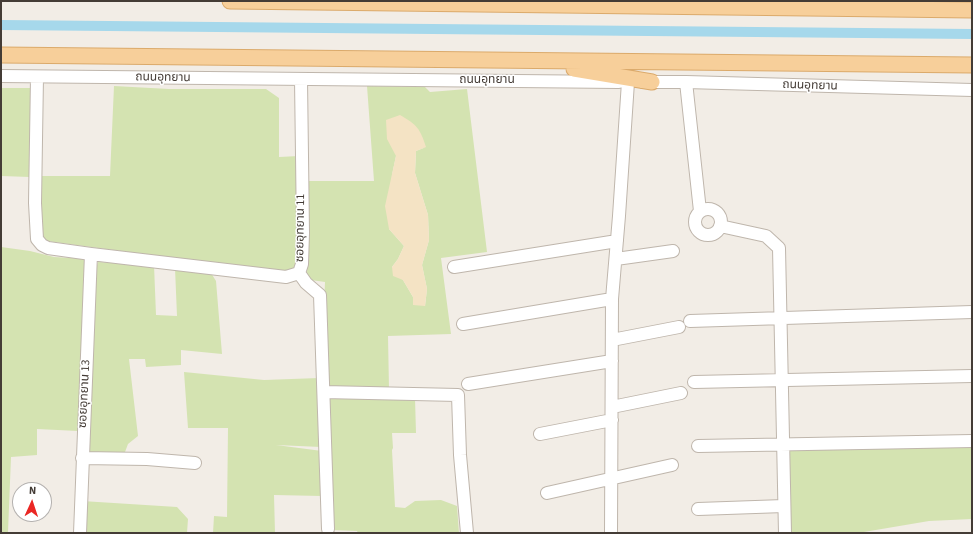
<!DOCTYPE html>
<meta charset="utf-8">
<style>
body{margin:0}
#map{position:relative;width:973px;height:534px;overflow:hidden;background:#f2ede6;font-family:"Source Sans 3",sans-serif}
canvas{display:block}
.frame{position:absolute;inset:0;border:2px solid #443c36;pointer-events:none}
.north{position:absolute;left:12px;top:482px;width:40px;height:40px;box-sizing:border-box;background:#fff;border:1px solid #b4b1af;border-radius:50%;rotate:3deg;font-size:11px;font-weight:700;line-height:16px;text-align:center;color:#443c36}
.north::after{content:'';display:block;margin:auto;width:14px;height:18px;background:#ea2724;clip-path:polygon(50% 0,100% 100%,50% 72%,0 100%)}
</style>
<div id="map">
<canvas width="973" height="534"></canvas>
<div class="frame"></div>
<div class="north">N</div>
</div>
<script>
const g = document.querySelector('canvas').getContext('2d');
g.lineJoin = 'round';
function fill(path, color) { g.fillStyle = color; g.fill(path, 'evenodd'); }
function trace(path, color, width, dash) { g.strokeStyle = color; g.lineWidth = width; g.lineCap = dash ? 'butt' : 'round'; g.setLineDash(dash || []); g.stroke(path); }
function write(font, color, halo, rows, align = 'center') {
  g.font = font + ' "Source Sans 3","Noto Sans Thai",sans-serif'; g.lineWidth = 3; g.setLineDash([]); g.textBaseline = 'middle'; g.strokeStyle = halo; g.fillStyle = color; for (const [text, x, y, turn = 0] of rows) {
    g.save(); g.translate(x, y); g.rotate((+turn || 0) * Math.PI / 180); g.textAlign = isNaN(turn) ? turn : align; if (halo) g.strokeText(text, 0, 0); g.fillText(text, 0, 0); g.restore();
  }
}
const green = new Path2D(`
 M114,86L169,89H266L279,98V157L299,156L297,268L291,272L179,259L47,241L40,234L41,176H110Z
 M367,86L425,87L430,92L467,89L487,252L441,258L451,334L388,336L389,389L328,387L323,333L325,282L311,280L307,275L309,181H374ZM426,147L416,151L415,173L428,215L429,240L422,265L427,289L425,306L413,297L403,280L392,267L398,259L404,246L389,229L392,175L396,156Z
 M1,88H31L30,177L1,176Z
 M1,247L30,251L54,257L87,259L78,431L37,429V455L11,457L8,532L18,533H1Z
 M98,262L154,265L156,315L177,316L175,268L211,273L216,281L222,354L181,350V365L146,367L145,359H129L138,436L128,444L125,452L86,453L95,272Z
 M184,372L264,380L319,378L321,447L276,445L322,451V496L274,495L275,533H213L214,516L227,517L228,428H188Z
 M335,397L415,398L416,433H392L393,448L392,450L395,507L405,508L415,501L441,500L457,506L459,533H358L357,531L332,530L327,400Z
 M972,447V519L929,521L858,533H788L786,450Z
 M82,501L177,507L188,519L187,533H79Z`);
const sand = new Path2D(`
 M400,115C417,125 420,128 426,147L416,151L415,173L428,215L429,240L422,265L427,289L425,306L413,305V297L403,280L393,276L392,267L398,259L404,246L389,229L385,206L396,156L387,139L386,120Z`);
const canal = new Path2D(`
 M1,25L972,34`);
const minor = new Path2D(`
 M1,76L619,82
 M37,77L35,203L37,239L42,245L48,248L91,254L286,277L299,273
 M301,79L303,233L302,264L299,273L306,283L320,295L328,529
 M643,82H686L972,90
 M686,82L700,211
 M695 222a13 13 0 1 1 26 0a13 13 0 1 1-26 0Z
 M720,226L766,236L779,248L785,533
 M616,259L673,251
 M454,267L617,241
 M690,321L972,312
 M463,324L612,299
 M612,340L679,327
 M694,382L972,376
 M468,384L612,361
 M324,392L458,395L460,455L467,533
 M612,407L681,393
 M540,434L612,420
 M698,446L972,441
 M82,458L147,459L195,463
 M547,493L672,465
 M698,509L784,506
 M80,533L91,254
 M611,533L612,299L619,216L628,82`);
const major = new Path2D(`
 M230,1L972,10
 M1,55L972,65
 M574,69L652,82`);
const streetNames = [
 ["ถนนอุทยาน",163,78,1],
 ["ถนนอุทยาน",487,80],
 ["ถนนอุทยาน",810,86,2],
 ["ซอยอุทยาน 11",301,228,-89],
 ["ซอยอุทยาน 13",85,394,-87]
];
fill(green, '#d4e3b1');
fill(sand, '#f4e3c4');
trace(canal, '#a6d8eb', 10);
trace(minor, '#bfb6ac', 14);
trace(major, '#dbaa6b', 17);
trace(minor, '#fff', 12);
trace(major, '#f7cf9a', 15);
write('12px', '#443c36', '#fff', streetNames);
</script>
